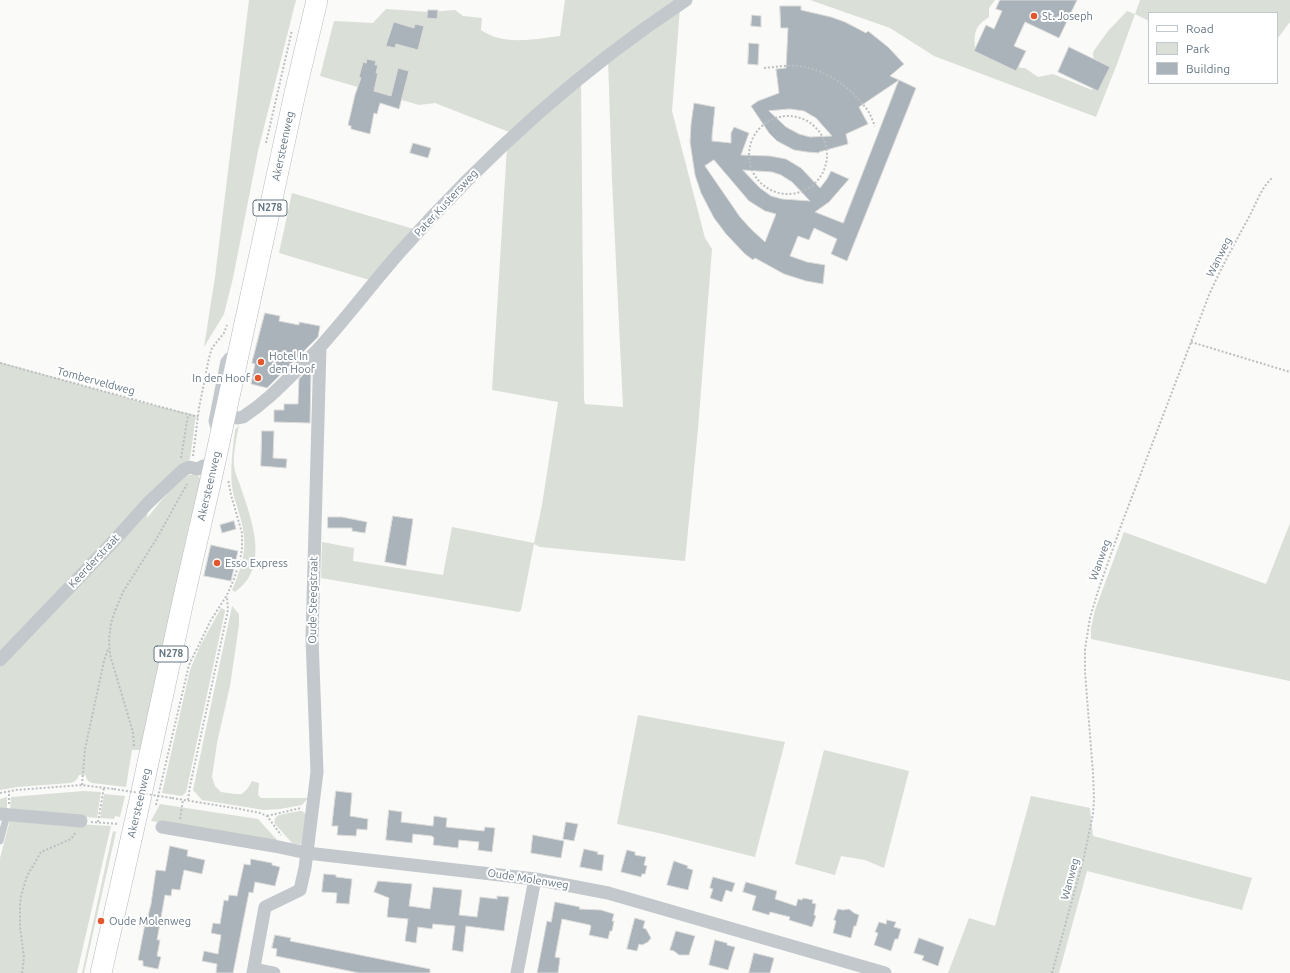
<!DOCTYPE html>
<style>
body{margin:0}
#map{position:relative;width:1290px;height:973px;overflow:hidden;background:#fafaf8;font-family:Ubuntu,sans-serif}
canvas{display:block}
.legend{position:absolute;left:1148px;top:12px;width:130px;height:72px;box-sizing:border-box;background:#fff;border:1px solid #c1c8cd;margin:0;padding:5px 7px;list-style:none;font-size:12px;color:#657683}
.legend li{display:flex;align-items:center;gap:8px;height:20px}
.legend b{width:20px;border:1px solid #c1c8cd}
</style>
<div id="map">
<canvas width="1290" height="973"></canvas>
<ul class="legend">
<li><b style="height:5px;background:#fff"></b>Road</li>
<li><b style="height:11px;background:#dadfd7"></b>Park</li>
<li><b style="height:11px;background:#aab3b9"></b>Building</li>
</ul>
</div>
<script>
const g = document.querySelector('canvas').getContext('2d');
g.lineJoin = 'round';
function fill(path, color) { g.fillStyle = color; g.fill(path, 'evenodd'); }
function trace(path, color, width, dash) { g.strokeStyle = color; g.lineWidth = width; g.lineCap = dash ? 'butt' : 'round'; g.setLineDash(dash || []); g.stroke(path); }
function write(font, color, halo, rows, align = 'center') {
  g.font = font + ' Ubuntu,sans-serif'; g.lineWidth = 4; g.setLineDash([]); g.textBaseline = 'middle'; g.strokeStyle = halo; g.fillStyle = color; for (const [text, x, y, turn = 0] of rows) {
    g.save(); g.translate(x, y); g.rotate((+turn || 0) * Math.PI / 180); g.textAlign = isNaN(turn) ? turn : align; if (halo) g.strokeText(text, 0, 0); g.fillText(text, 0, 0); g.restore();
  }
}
const green = new Path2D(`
 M249,0H296L258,151L233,278L224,314L204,347L215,277Z
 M565,0H677L509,132L435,103L419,105L320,76L334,21L373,23L386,9L430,12L455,10L463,16L482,18L481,30C504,46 534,39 560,36Z
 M810,0H995L989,8V17C975,26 974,32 975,48L1021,68H1025L1038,77L1053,74L1092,90L1095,84L1093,52L1108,31L1127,11L1135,14L1140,0H1290V22L1277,39V13H1149V21L1135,14L1117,64L1096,117L934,56L890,28Z
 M680,8L672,111L705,238L712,249L698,429L685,561L540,547L534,544L521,610L519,612L321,578L322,542L354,548L353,561L443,575L452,527L534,543L542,505L558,402L492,390L507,147L581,80L584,399L585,404L623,407L612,179L608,59Z
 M292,193L417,230L373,281L279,253Z
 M0,362L145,403L196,415L190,459L177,468L150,498L147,518L160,502L186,474L191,475L193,473C213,479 194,512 189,525L141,750H132L126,787L92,783L88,781L85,775H79C77,780 75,782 70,783L18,787L0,790Z
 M239,425C237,436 233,454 234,464C234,471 238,479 240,485C251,518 271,567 235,592L232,590C239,574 246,555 244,537C243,519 234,503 232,486C230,467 233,448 235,430Z
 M1290,523V681L1091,639V628L1095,610L1124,532L1266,584Z
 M232,606L239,614V625L230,686L217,743L212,777L215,786L221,792L235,794H242L248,788L252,781L259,783L258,795L261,798H308L302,805L280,809L264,810L202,800L193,790Z
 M221,608L224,609L225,611L187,788L186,792L182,796L162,793L190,670L200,646Z
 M638,715L785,742L755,857L663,834L617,824Z
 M824,750L909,771L884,868L865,860L841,856L835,875L795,864Z
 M83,791L101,792L97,818L10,810L11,797Z
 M104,794L125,796L120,817L115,816L114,819L100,818Z
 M1031,796L1090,808L1093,836L1252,878L1242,910L1087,871L1059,973H948L969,918L995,926Z
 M7,797V810L0,809V799Z
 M160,804L258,819L278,841L151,821Z
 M299,811H302L306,814L302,843L299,845L292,843L275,824C274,820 275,817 279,815Z
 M10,820L111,826L77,973H0V858Z
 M113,831L116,832L84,973H82Z`);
const building = new Path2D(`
 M1000,0H1077L1059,38L1025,22L1014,46L1026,51L1016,71L974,51L986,25L994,29L1002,11L996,9Z
 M780,6H801V10L831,17L845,22L866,33L868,31L888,47L904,64L890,76L899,80L859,107L868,124L846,134L848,144L819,152V153L807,152L794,150L777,141L769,133L751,106L758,101L779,93L776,69L786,68L788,28H781ZM790,109L804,111L816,118L832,136L810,137L799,134L786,127L769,111Z
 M428,10H438L437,19L427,18Z
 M752,15L761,16V27L751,26Z
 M394,22L414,28L415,24L424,26L418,50L396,44L395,48L386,46Z
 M749,43L759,44L758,65L748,64Z
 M1069,47L1110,67L1098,91L1058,72Z
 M367,59L376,61L375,65H378L376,73H378L374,91L391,96L398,68L409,71L399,109L380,103L377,114L374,113L370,134L351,129V126L348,125L355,95L361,78L359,77L363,62L366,63Z
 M899,80L916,88L847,261L831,254L837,239L814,228L809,240L798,236L790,256L807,262L825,265L823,284L806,281L784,274L755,258L753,260L745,254L726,234L714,218L701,193L695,175L690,142L691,124L694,103L715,107L712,136V141L731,143V133L734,127L749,133L741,155L770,156L786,159L801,168L820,188L827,179L831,171L849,179L829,202L815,212L843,223ZM714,160L749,201L765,211L776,214L765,242L751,229L740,217L705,166ZM743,170L772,172L781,175L792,182L810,201L782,199L771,196L760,188Z
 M413,143L431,148L428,158L410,153Z
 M265,313L280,316L279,321L299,325V322L320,326L318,337L267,388L251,384L255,364L252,363Z
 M308,370H311L310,423L274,422V410H284V404H298L299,379Z
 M262,431H274L273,458L287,459L286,468L261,466Z
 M393,516L413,519L406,566L385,562Z
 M328,517H342L367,522L365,533L352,531V528H328Z
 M234,521L236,529L222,533L220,525Z
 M211,545L238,551L231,581L204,576Z
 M336,791L352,793L350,816L368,819L367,830L357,829L356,836L337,835L338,826H332Z
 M389,810L402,812L401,822L433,826L434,816L447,818L446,827L484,831L485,827L495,828L492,852L478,850L479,842L459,840L458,848L433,845L434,838L432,836L413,834L412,843L386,840Z
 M566,822L578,824L574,841L563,839Z
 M533,835L564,841L561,858L531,853Z
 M170,846L188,850L187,856L205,860L202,874L184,870L180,890L172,889L171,896L165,895L157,940H160L157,956L161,957L158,969L143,966V961L138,960L145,924H146L151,904L156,870L165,871Z
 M584,849L598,852L597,854L604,855L602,871L580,867Z
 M627,850L635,852V855L646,857L644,865L647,866L645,874H642L641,877L621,872Z
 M251,859L272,863V865L280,867L275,886L255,882L253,893L249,892L233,973H216L217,964L202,961L204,951L218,954L221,935L211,933L213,923L220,924L224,900L228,901L229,895L237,896L244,864L250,865Z
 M674,861L688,866L687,868L693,870L688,890L667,885Z
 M324,874L336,875V877L352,879L349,904L336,903L337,893L322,892Z
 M713,877L735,883L732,892L726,890L722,902L710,898L713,889L710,888Z
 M378,881L412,884L409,906L430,909L433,887L462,890L459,915L477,917L480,897L497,899V896L509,897L504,931L466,926L463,952L452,950L455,926L433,924L432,929L418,927L416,943L405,941L408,919L387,917L389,898L374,892Z
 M746,882L777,891L775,899L796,906L798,899L802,900L803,898L813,900L812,903L816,904L814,915L816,916L812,927L789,920L790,917L770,912L769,915L752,910L756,896L743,892Z
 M555,902L580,907L579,909L601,910L614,914L612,921H614L612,931H610L608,939L589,935L591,926L590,925L562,919L555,957L560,958L558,973H537L547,921L551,922Z
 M838,909L843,910L849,909L854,913L859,915L856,926H854L851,938L833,933L836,921L834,920Z
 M635,918L645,921L643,928L646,929L651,938L648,942L642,945L639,944L637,951L627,949Z
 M887,920L896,922L894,927L901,929L898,939H895L891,951L874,945L878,933L875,932L879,922L886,924Z
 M676,931L695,936L689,955H679L674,951L670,950Z
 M275,935L291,938L290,941L430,969V973H359L276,956L277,949L272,948Z
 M919,938L944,947L938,966L922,960L924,956L914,953Z
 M715,940L727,943V945L735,947L728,970L709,965Z
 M754,953L774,958L770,973H749Z`);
const path = new Path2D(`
 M764,68C775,67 787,65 798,66C825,69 849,86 865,107C870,112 872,120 875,126
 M749 155a39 39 0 1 1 78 0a39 39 0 1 1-78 0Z
 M266,143L292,30
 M1191,342L1290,372
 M0,363L198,417
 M193,456L199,408L209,358L212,348L224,333L227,325
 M181,458L188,415
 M134,746L133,732L110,655L109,639L111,623L115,611L123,592L157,538L187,484
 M82,785L85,749L104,661L108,649
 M0,793L16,790L82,785L114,789
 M172,798L240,809L260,813L267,816L281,835
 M188,800L190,786L228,610L227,596
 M9,804V791
 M156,805L189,665L211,620L227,595L234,579L240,561L242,548V533L231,495L228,479
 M267,816L301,808
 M180,819L183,800
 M91,822L119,824
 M98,822L104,787
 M22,973L24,958L20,927V905L21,896L27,876L41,852L71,839L76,832
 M1052,973L1084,857L1093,814L1094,799L1093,773L1085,672V649L1090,618L1098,591L1122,523L1209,295C1221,268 1235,243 1249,217C1256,204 1261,188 1272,178`);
const lane = new Path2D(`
 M218,430L214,428L212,421L224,361L228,356H235
 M0,841L7,815`);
const street = new Path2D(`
 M225,416L238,418L243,417C266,402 281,386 300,367C307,360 314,354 320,347C347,317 372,284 399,253C484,157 578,71 686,0
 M0,660L111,544L148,503L183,470L189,467L198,469L203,466L214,469
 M0,814L81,821
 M162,827L274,846L307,853L535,879L608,893L885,973
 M254,969L274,973
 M253,973L265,907L300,890L305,868L317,772L312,638L320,347
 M517,973L535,879`);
const primary = new Path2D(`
 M101,973L140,800L183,601L212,475L295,93L317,0`);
const pathBridge = new Path2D(`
 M114,789L172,798`);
const markers = [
 [1034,16,4,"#e4572e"],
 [261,362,4,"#e4572e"],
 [258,378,4,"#e4572e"],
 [217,563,4,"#e4572e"],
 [101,921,4,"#e4572e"]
];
const shields = [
 [270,208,34],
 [171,654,34]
];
const shieldNames = [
 ["N278",270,208],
 ["N278",171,654]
];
const poiNames = [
 ["St. Joseph",1042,16],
 ["Hotel In",269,356],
 ["den Hoof",269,369],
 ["In den Hoof",250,378,"right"],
 ["Esso Express",225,563],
 ["Oude Molenweg",109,921]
];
const streetNames = [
 ["Akersteenweg",283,146,-78],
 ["Pater Kustersweg",446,203,-47],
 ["Wanweg",1219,257,-63],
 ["Tomberveldweg",96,381,15],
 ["Akersteenweg",209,486,-77],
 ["Wanweg",1100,560,-70],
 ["Keerderstraat",94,561,-47],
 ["Oude Steegstraat",313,600,-89],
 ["Akersteenweg",139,803,-77],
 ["Oude Molenweg",528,879,9],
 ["Wanweg",1070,879,-75]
];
fill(green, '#dadfd7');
fill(building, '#aab3b9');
trace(building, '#dcdcda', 1);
trace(primary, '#b5babe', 22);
trace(path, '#bbbfc2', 2, [2, 2]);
trace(lane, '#c3c8cc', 7);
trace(street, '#c3c8cc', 13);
trace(primary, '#fff', 21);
trace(pathBridge, '#bbbfc2', 2, [2, 2]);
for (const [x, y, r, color] of markers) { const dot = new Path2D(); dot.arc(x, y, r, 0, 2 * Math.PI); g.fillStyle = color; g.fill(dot); trace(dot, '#fff', 1.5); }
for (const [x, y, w] of shields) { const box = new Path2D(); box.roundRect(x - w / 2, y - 8, w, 16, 3); g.fillStyle = '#fff'; g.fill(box); trace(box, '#657683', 1); }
write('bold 10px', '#657683', null, shieldNames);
write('11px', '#657683', '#fff', poiNames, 'left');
write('11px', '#657683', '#fff', streetNames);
</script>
